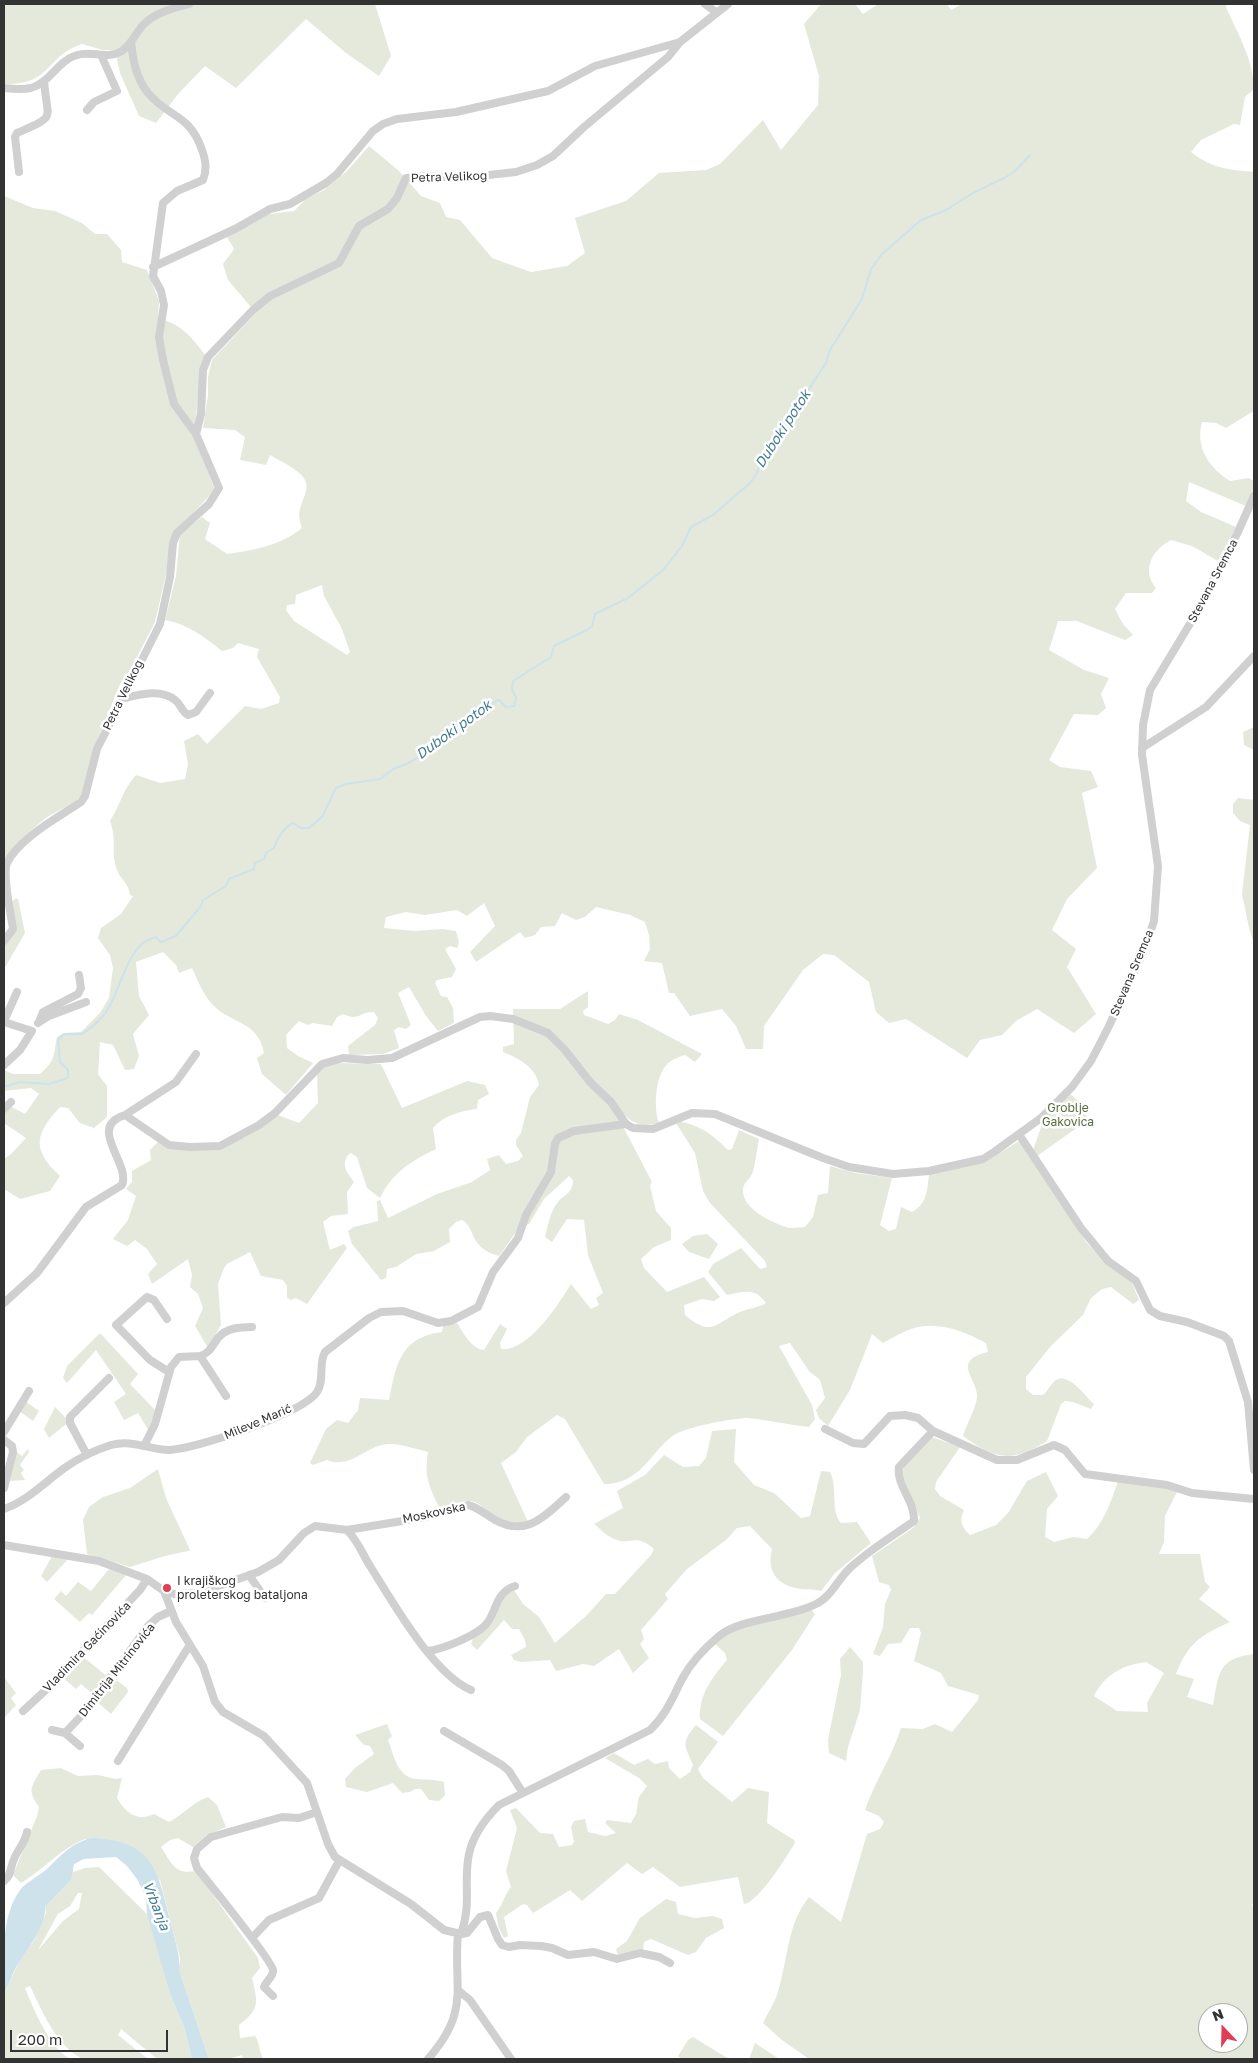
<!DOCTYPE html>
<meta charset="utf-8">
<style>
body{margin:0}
#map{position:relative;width:1258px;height:2063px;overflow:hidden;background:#fff;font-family:"Golos Text",sans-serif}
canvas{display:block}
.frame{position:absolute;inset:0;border:5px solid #333;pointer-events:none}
.north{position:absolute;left:1198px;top:2003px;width:50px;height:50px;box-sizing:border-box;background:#fff;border:1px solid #adadad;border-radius:50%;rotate:339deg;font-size:14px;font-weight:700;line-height:20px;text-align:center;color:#333}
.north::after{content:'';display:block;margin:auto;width:18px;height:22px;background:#e03e57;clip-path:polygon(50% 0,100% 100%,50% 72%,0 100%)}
.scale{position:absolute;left:10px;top:2030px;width:158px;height:22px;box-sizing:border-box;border:2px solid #333;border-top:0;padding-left:6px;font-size:15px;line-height:18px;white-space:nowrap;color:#333;-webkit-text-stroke:4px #fff;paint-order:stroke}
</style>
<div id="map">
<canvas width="1258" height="2063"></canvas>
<div class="frame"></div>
<div class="north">N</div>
<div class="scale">200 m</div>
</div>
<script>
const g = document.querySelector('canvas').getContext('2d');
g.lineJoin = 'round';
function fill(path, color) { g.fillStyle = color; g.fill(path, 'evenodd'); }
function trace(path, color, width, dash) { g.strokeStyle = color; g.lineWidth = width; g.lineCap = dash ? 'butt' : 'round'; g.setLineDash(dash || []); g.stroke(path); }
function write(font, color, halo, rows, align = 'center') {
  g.font = font + ' "Golos Text",sans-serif'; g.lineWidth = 5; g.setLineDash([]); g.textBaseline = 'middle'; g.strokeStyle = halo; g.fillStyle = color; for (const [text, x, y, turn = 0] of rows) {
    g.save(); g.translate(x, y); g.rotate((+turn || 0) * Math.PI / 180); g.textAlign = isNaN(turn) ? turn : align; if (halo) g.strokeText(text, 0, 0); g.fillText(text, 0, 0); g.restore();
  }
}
const green = new Path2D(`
 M4,4H375L391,56L379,76L346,53L306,19L236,88L205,66L178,94L156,123L139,116L120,73L115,50H103L82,44C45,56 53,85 4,84Z
 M821,4H855L863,14L878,4H947L951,10L962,4H1227L1226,7C1237,32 1254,61 1254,89L1245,97L1240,125L1234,124L1201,140L1191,152C1210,168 1230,170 1254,172V411L1226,428L1216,423L1202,422C1195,447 1209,468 1230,481L1249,478L1254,481V488L1246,506L1189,482L1186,501L1201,512L1236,527L1218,561L1192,546L1171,540C1152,550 1141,570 1156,588L1152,593H1126L1115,609L1123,624L1133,635L1125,640L1077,621H1058L1049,650L1084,670L1109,678L1101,694L1106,708L1098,715L1074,714L1049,760L1060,767L1091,771L1098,787L1082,793L1097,868L1067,899L1052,930L1076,949L1067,967L1096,1014L1074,1033L1037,1009L1016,1021L1002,1035L980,1040L967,1058L906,1019L889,1023L876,1012L869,982L834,955L823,954L803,970L764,1026L763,1049H746L736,1026L722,1009L690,1016L674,993H669L662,963L644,961L650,949L649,935L645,922L630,915L596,907L585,917L576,920L562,913L555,926L541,927L535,935L525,938L520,932L476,962L470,952L495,926L484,903L467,916L457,910L425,915L406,912L386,917L384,928L415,931L443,929L456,931L459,942L457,948L450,946L445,949L456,969L452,977L437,980L435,983L441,996L447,997L453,1008L454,1023L438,1031L426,1016L409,987L398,993L411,1025L406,1029L399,1027L394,1030L399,1048L383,1054L349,1055L348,1046L375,1025L378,1018L374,1012C360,1011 359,1022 343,1014L337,1017L332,1026L313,1023L308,1025L299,1021L286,1035L287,1048L298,1056L313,1063L286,1095L262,1074L257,1058L264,1053C259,1022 231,1023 215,1007C204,997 198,981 192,968L179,973L176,965L163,952L136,962L139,996L149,1015L133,1034L139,1056L134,1069L125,1070L113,1045L100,1042L98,1074L107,1086V1117L94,1128L80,1123L68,1108L60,1107C35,1134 31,1149 60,1176L50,1191L20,1199L4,1189V1159L11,1154L26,1138L4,1123V1112L10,1106L25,1114L39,1094L31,1088L4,1091V1070L13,1074H40C56,1060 53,1056 57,1037L64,1033L81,1032L100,1013L109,998L113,968L110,955L98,938L101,928L121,914L133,896L130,895C128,881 119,879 116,867C111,850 117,840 110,821C121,804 122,791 136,775L160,783L185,779L188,764L184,741L198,734L207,744L245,706L261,709L279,703L280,697L257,657L259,649L238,643L233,648L222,651C204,637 188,624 165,620L176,576L180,534L202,517L210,523L205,539L227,554C254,550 280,546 302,528C300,522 298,516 300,509C303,497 313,485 300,474C292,466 280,461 270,455L266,465L240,460L245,437L235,430L203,428L208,395V377L212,360L256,313L228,280L223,264L234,249L227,237L269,214L294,211L306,199L324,190L347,171L369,146L399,171L421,196L440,203L446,217L460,220L492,258L531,272L567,266L585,253L575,218L626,201L659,173L706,170L720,164L763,120L781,150L818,105L819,76L804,24ZM322,585L324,596L342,629L350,652L347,655L294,621L286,610L287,605L295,604L296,595Z
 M4,196L33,208L55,211L82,223L95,234H107L121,250L122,262L147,270L159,301L158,319C178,321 194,339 205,355L201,367L194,438L215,490L176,531L155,622L130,671L120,684L94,749L83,793L75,802L47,817L29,832L4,862Z
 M1254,727V750L1244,745L1243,732Z
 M1238,798L1254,800V944L1249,928L1242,894L1250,825L1240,821L1233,813V804Z
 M16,898L18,899L25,933L4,969V943L12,933V902Z
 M588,991V1007L583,1011L584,1015L608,1024L615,1020L619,1014L638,1020L702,1054L695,1062L685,1055C681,1056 675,1058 671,1061C655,1071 653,1107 659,1123C645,1126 634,1126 624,1114L618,1117L652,1182L650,1186L656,1211L671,1228V1240L654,1247L641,1259L644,1268L667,1292L704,1277L720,1297L714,1301L702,1299L684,1305L685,1315C712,1338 715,1323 740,1312C749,1308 758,1308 766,1303C754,1287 745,1292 727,1295L708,1272L713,1264L741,1248L760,1269L767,1267L765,1261L710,1203L703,1191L695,1153L676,1123L678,1121C701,1126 711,1133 728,1150L732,1149L739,1130L759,1139C757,1148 755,1168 752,1174C749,1181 743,1182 743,1191C743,1209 771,1222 786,1227C791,1229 799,1227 805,1227L813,1217L818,1195L828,1193L830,1166L855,1173L892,1178L880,1225L889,1231L896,1229L901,1207L912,1212C927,1204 927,1191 929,1175L988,1160L1019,1141L1087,1243L1108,1265L1132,1283L1139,1300L1133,1304L1111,1287L1102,1289L1091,1298L1083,1315L1051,1346L1026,1377V1389L1033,1395H1043C1048,1391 1052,1382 1056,1380C1069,1372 1085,1396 1094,1404L1091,1409L1073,1402L1065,1401L1061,1404L1047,1441C1012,1463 996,1460 963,1436C966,1426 977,1406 977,1396C978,1379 950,1361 988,1352L986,1343C964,1331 936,1320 911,1329C902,1332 892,1338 883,1343L872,1334L850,1390L828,1426L819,1418L816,1410L825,1398L820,1380L809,1371L790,1343L779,1346L812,1405L815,1419L809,1427C789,1425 768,1420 748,1418C734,1418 686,1427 674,1435C649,1453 641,1484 604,1484L565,1419L557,1415L527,1437L516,1452L501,1463L528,1522C517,1523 504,1522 494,1516C486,1511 481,1503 471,1501C460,1500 450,1506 440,1509C429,1486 424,1477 428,1452C416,1449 402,1444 389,1444C367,1444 351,1470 327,1460L313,1465L310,1463L326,1429L337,1420L348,1423L358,1410L360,1398L389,1400C396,1365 400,1337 442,1332L443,1326L457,1323C463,1333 472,1349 484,1350L500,1324L507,1329L500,1343L501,1349C528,1352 558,1305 571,1284L591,1309L599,1305L596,1298L603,1293L588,1255L584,1220L567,1219L552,1242L545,1237C548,1226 550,1211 558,1202C565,1194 573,1193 573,1180L569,1176L544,1199L529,1224L519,1228L499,1256C468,1248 476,1227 462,1220L456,1222L449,1229L450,1242L434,1251L416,1254L396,1267L387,1269L386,1278L381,1280L352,1244L348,1231L354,1227L378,1221L377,1201L380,1200L388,1218L437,1194L472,1182L490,1170L487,1159L499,1155L506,1164L518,1161L523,1156L516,1145V1140L521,1133L530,1097L539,1085C536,1067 518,1058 503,1052V1047L514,1044L513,1009H560Z
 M334,1063L381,1064L402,1108L467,1081L485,1085L489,1094L478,1100L477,1109C461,1111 444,1115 433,1128L436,1149C411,1161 393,1172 380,1198L367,1188L357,1157L351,1153L348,1155C341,1166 347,1172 354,1182L347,1192L348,1214L331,1216L323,1222L330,1250L344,1244L347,1248L307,1304L296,1298L291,1300L287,1298V1286L283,1280L261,1276L250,1252L227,1264L224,1268L218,1284L221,1325L208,1348L195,1326L203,1308L198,1294L190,1287L192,1275L188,1259L152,1284L148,1274L157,1264L147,1249L135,1240L127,1246L113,1239L128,1220L136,1196L126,1189L132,1182V1171L151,1160L150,1150L161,1139L172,1144L227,1145L245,1137L278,1115L299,1123L318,1103L317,1072L324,1065Z
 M1069,1093L1082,1104L1088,1120L1037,1156L1033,1150L1044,1119Z
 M707,1234L718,1244L709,1259L689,1252L682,1244L693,1236Z
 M100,1333L138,1374L130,1384L155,1410L149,1431L138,1413L124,1420L114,1402L126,1394L96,1350L67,1383L63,1378L67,1366Z
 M25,1401L39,1411L33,1421L19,1411Z
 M55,1407L67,1419L66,1424L49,1438L44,1429Z
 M736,1429L734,1462L754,1485L774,1493L801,1518L810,1516L821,1471L830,1472C838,1487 830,1511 841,1523L857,1522L871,1543L835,1573L821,1591C815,1589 808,1590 801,1589C778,1586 766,1572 772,1549L750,1526L737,1528L726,1540L687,1569L665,1594L668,1599L641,1630L644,1639L640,1644L649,1658L633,1673L619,1649L594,1666L583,1664L556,1671L550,1660L521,1662L514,1660L511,1655L526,1647L525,1640L519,1629H512L504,1620L477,1650L471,1644L473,1638C478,1635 486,1631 490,1626C501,1614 496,1597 514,1590L523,1604L539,1617L555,1643L586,1616L606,1594H615L651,1555L654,1549C635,1533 632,1545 617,1540C609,1538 600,1529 594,1524L623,1508L617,1491L645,1475L664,1455L683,1467L699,1466L706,1458L712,1431Z
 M932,1437L960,1447L936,1482L935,1489L940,1496L964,1510C959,1520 961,1527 970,1535L996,1525L1008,1513L1027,1481L1046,1472L1058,1496L1047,1509L1045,1537L1054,1542L1073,1537L1087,1539C1103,1525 1111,1502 1118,1481L1172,1489L1177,1492L1165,1516L1164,1542L1159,1554H1200L1205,1582L1210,1587L1199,1599L1230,1622C1201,1635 1188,1643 1176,1674L1194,1679L1187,1697L1213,1705C1219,1673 1218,1658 1254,1654V1903L1252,1905L1254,1909V2059H809L782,2040L763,2023C768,2013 775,2002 778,1992C788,1959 787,1924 809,1897L841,1922L867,1834L880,1829L884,1822L879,1816L865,1810C875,1781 892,1757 901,1728L923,1729L935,1724L952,1732L978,1700L979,1695L948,1686L941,1673L914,1661L921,1633L919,1628H910L901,1643L888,1644L880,1656L873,1654L883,1627L885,1604L891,1590L889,1585L879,1582L872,1556L913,1528L920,1518L902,1474L905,1463ZM1146,1662L1164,1673L1147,1703L1148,1712L1117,1711L1094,1696C1105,1674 1123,1665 1146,1662ZM1208,2013H1238V2043H1208Z
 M28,1449L29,1452L20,1465L24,1470L21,1473L25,1480L10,1481L15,1451L22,1456Z
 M158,1469L166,1498L190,1550L188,1551L165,1556L130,1567L87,1554L83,1520L89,1507L103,1497L130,1488Z
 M52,1556L70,1557L47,1582L41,1576Z
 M109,1569L127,1574L92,1615L89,1613L80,1622L54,1599L61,1591L66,1596L78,1582L91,1591Z
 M811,1609L815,1614L792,1650L723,1736L700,1719C698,1696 713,1676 727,1660L725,1653L715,1644L726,1634L739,1628Z
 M850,1647L863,1662V1672L860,1710L848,1747L846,1761L829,1753L828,1740L841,1675L840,1659Z
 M82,1656L108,1677L94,1695L81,1684L76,1689L62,1677Z
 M4,1677L16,1693L11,1698L16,1705L4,1718Z
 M112,1677L127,1688L128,1692L111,1714L95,1700Z
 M387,1724L392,1736L388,1740C394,1755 397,1777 416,1779C426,1780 434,1779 444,1782L445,1795L439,1801L429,1800L421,1789H415L410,1792L402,1793L393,1783L367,1792L346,1787L345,1779L355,1768L374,1754L370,1746L364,1745L355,1735Z
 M696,1725L718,1742L698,1769L703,1778L732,1802L748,1788L769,1792L767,1823L794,1840L795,1843C786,1857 759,1902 744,1904L738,1877L680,1887L653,1867L642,1874L627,1863L582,1901L570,1890L533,1913L527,1905L523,1904L504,1917L508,1936L504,1938L498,1926L496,1913C503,1904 504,1896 511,1887L506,1871L517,1828L510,1810L516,1808L540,1833L553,1834L559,1847L572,1845L574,1842L571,1827L574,1821L585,1819L588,1832L605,1836L616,1833L605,1823L607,1820L631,1823L636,1814L639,1797L647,1786L639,1778L605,1758L614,1753L634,1765L648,1759L655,1764L668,1761L669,1768L680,1779L690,1772L693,1765C685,1745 680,1744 696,1725Z
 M61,1768L78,1776L98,1775L116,1779L122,1778L117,1798C126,1813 137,1822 154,1814L169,1822C183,1815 193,1802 208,1797L217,1805L226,1827L207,1835L193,1847L178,1838L170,1840L161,1847C172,1863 174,1875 196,1871L258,1958L260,1968L252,1978C258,2003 260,2009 239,2025L240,2038L255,2036C260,2043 259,2051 263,2059H243L242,2055L228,2059H209L180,1973V1958L160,1880L85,1839C60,1849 43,1870 21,1883L13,1875L37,1816L39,1807C27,1790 31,1787 41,1770Z
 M99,1867L147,1914L151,1922L170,1994L184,2027L192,2059H157L121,2029L118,2035L148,2059C136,2059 88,2062 81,2058C56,2045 42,2011 30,1986L25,1988C34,2010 49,2047 70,2059H4V1993L19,1962L33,1942L46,1913L45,1907L71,1880V1873L85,1868ZM78,1893H82L79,1909L63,1921L38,1950L58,1914L70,1906Z
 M666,1899L676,1902L678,1914L695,1918L713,1916L722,1919L724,1928L706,1938L696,1952L688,1955L651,1939L644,1942L643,1951L618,1955L616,1949L627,1941L640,1918Z
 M693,2037L729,2059H681L678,2056L688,2040Z
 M755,2043L779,2059H749Z`);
const water = new Path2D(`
 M94,1838C153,1842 157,1868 170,1919C174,1937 180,1954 180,1973L209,2059H192L184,2027L170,1994L147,1914L146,1897L137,1879L127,1866L116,1857L84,1859L74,1864L71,1880L45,1907C47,1922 29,1948 20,1961C13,1970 10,1983 4,1993C4,1959 0,1918 20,1890C28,1880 41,1876 50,1866C62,1854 76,1840 94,1838Z`);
const stream = new Path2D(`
 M4,1087L19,1082L49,1084L68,1078V1070L60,1062L58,1040L64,1034H82C90,1029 97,1023 103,1016C121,996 125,943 156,937L161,942L176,936L201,906L203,900L226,886L229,879L254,869L255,863L264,859L266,853L274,848C277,839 284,827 293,823L301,828H309L322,817L336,788L346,784L380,779L393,769L407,764L424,754L429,747L449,735L461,723L486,711L496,701L499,700L506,707L514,706L516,698L512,689L513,681L551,657L554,646L587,630L592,626L595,614L628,598L663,570L682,546L691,527L713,515L750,483L757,473L763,454L776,439L826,363L830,350L862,299L871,269L882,254L921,220L946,210L973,193L1004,178L1014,172L1030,155`);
const minor = new Path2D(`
 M705,4L716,12
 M4,88C13,89 22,90 31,88C50,83 58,60 77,55C92,50 108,60 122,51C132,44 136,32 144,24C156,12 174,8 189,4
 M87,110L94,102L117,91L101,55
 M19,172L15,137L17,133C58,115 47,121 44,81
 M153,267L235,229L270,209L290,204L326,183L337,174L373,131L383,124L397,119L456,112L548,91L595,66L680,42L728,4
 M196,434L201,414L203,370L208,357L253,310L270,296L339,263L359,226L388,209L397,198L406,178L427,176L461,178L516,172L537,165L553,156L584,127L668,57L680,42
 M121,699C138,695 160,688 175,700C181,704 181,711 188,715L196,712L210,693
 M1142,748L1206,707L1254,656
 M4,941L13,929C11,914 2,876 7,863C19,838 59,817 81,802L85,796L97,749L160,624L170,577L173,543L177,533L209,504L219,488L196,434L174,404L163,360L159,337L164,305L161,291L153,276L163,203L177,191L203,180C207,169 206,161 202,150C190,114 169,118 148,93C136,78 133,60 131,42
 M4,1021L17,992
 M4,1022L32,1031L20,1050L4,1065
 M39,1022L43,1012L78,994L81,988L79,975
 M38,1023L49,1016L86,1002
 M4,1109L11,1102
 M125,1115L176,1082L196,1054
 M1020,1136L1081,1228L1108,1261L1136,1281L1150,1310L1160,1316L1187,1322L1224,1336L1229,1341L1248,1402L1254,1470
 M4,1303L37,1273L86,1207L122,1185C131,1163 86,1127 125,1115L169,1145L190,1147L220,1146L259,1125L275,1113L322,1064L343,1058L367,1060L392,1058L480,1017L490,1016L513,1019L548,1033L565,1050L590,1082L611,1102L626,1124L633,1128L653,1129L692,1113L715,1114L823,1158L849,1167L893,1174L929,1171L983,1159L994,1152L1041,1118L1072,1087L1091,1061L1109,1026L1145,948L1154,921L1158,866L1142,755L1143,725L1150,690L1191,622L1237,534L1254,496
 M167,1319L154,1300L147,1297L116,1325L150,1360L169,1372
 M200,1356C210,1353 212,1346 218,1338C226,1328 240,1327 252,1327
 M825,1429L853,1443L864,1444L890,1416L905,1415L918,1418L933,1431L997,1460H1017L1054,1445L1065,1450L1085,1474L1167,1485L1192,1493L1254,1499
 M4,1432L29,1391
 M4,1440L12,1446L13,1452L4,1488
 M145,1444L155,1424L171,1367L179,1357L200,1356L226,1396
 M87,1455L70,1423V1417L109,1378
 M4,1509C27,1501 44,1483 63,1469C77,1459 95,1450 111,1445C132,1439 150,1450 170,1450C196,1449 304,1413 317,1392C325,1380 318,1364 325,1352L369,1318L381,1312L403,1311L438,1323L451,1321L478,1307L493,1272L518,1238L526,1215L551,1172L555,1144L558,1138L574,1131L626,1124
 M347,1530C358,1541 362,1553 370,1566C392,1601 433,1674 471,1690
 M4,1545L99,1561L147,1579L164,1591L176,1622L203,1666L215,1702L223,1712L264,1736L307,1783L328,1844L335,1857L411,1904L444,1930L461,1934L467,1933L480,1917L488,1915L498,1939L502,1945L509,1947L520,1945L541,1946L552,1948L568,1955L594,1952L617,1959L640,1953L659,1957L670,1963
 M249,1575L265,1598
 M164,1591L174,1594L199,1593L258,1572L279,1560L304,1533L315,1526L347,1530L427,1517L468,1505C478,1507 486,1515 495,1520C526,1537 544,1517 566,1497
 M428,1651C443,1649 479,1635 488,1622C497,1609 496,1592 515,1586
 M23,1711L48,1688L140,1590L147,1579
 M52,1730L65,1733L80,1746
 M444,1731L502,1765L509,1771L523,1793
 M65,1733L84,1713L148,1626L158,1617L171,1611
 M118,1761L189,1646
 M4,1881C12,1875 10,1867 14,1859C18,1849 25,1843 27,1832
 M461,1934C472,1904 463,1882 469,1854C473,1835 486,1818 499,1805L650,1730C666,1715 672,1699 682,1679C690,1664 706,1647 719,1636C741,1618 789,1618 816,1604C831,1597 838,1579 850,1568C869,1550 893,1536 914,1521C915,1501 896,1485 899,1467L933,1431
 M252,1938L269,1920L319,1898L339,1861
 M459,1991L470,2000L511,2059
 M273,1996L264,1987C266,1981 274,1976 273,1970C271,1959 208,1882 197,1868L194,1858L197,1849L211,1837L282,1817L299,1818L317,1812
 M428,2059C471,2010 453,1989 458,1933`);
const markers = [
 [167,1588,5,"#e03e57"]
];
const streetNames = [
 ["Petra Velikog",449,177,-2],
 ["Stevana Sremca",1213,581,-62],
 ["Petra Velikog",123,695,-64],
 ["Stevana Sremca",1132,973,-67],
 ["Mileve Marić",258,1422,-23],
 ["Moskovska",434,1513,-12],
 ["Vladimira Gaćinovića",87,1647,-46],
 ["Dimitrija Mitrinovića",117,1670,-52]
];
const parkNames = [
 ["Groblje",1068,1108],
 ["Gakovica",1068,1122]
];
const poiNames = [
 ["I krajiškog",177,1581],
 ["proleterskog bataljona",177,1595]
];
const waterNames = [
 ["Duboki potok",783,429,-57],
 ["Duboki potok",454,730,-36],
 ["Vrbanja",156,1906,69]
];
fill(green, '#e4e9dc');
fill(water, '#cde2eb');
trace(stream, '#cde2eb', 2);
trace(minor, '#d0d0d0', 8);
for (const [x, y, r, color] of markers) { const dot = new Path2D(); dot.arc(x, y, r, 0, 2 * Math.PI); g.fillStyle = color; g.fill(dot); trace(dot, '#fff', 2); }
write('12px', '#333', '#fff', streetNames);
write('12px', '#596e40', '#fff', parkNames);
write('12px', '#333', '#fff', poiNames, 'left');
write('italic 14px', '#427b94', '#fff', waterNames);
</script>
